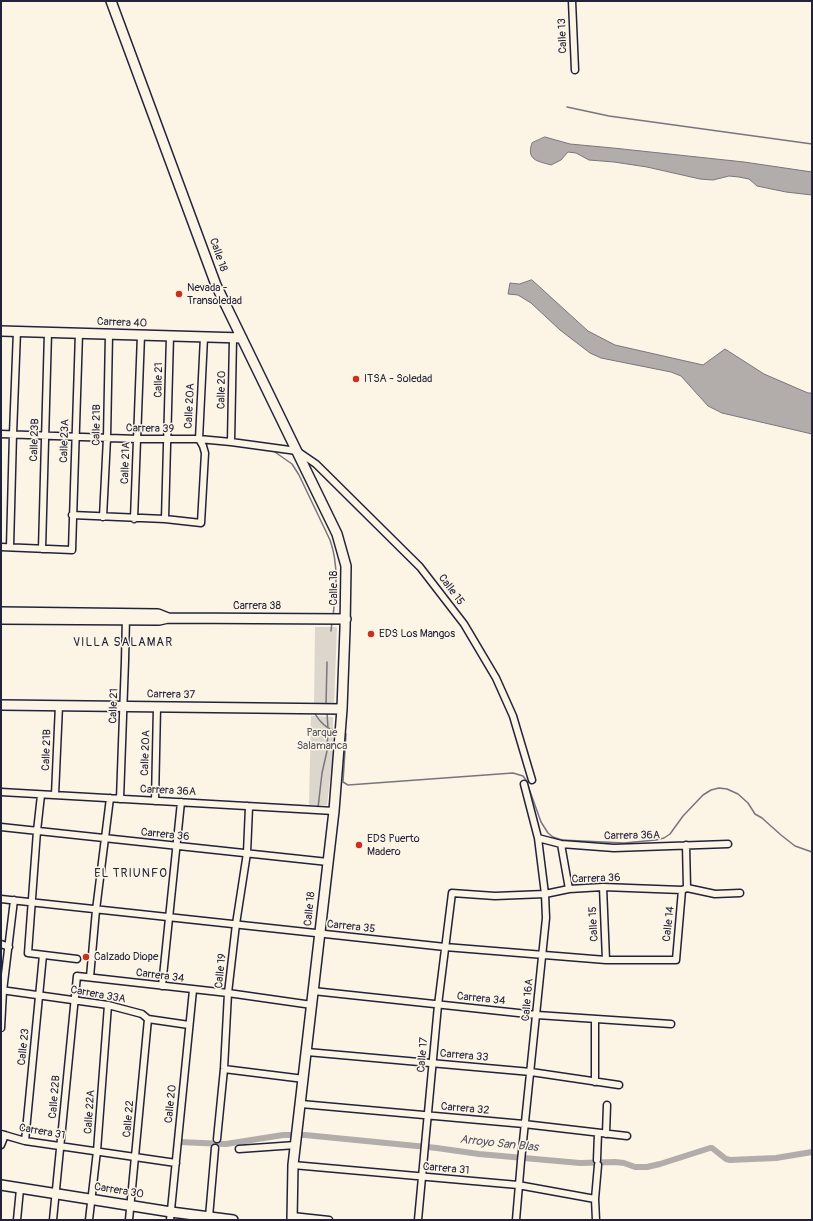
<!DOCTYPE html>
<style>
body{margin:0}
#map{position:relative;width:813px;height:1221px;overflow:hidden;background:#fcf5e5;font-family:Pangolin,sans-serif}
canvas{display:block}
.frame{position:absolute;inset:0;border:2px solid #22223b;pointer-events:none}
</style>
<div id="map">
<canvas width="813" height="1221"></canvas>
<div class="frame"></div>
</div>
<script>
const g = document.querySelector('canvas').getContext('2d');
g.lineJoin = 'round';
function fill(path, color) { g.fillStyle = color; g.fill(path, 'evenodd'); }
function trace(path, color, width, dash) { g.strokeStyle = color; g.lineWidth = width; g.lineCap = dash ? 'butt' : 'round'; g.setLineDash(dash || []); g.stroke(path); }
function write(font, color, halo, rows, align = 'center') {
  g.font = font + ' Pangolin,sans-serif'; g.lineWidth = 3; g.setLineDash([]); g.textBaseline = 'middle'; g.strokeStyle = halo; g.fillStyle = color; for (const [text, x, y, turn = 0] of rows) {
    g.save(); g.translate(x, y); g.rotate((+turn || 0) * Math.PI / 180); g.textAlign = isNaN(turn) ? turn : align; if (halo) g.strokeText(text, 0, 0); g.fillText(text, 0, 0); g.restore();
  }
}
const green = new Path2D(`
 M315,627H337L334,705H314Z
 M311,716L333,717V753L327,805H309Z`);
const water = new Path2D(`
 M545,137L570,144L613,148L744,162L812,172V195L786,192L757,186L749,179L739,177L729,176L713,180L700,179L647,167L614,162L589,160L576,153L568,152L561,160L551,165C537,161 526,160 532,143Z
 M532,280L588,331L615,345L703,365L725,349L764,374L808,393H812V434L722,413L708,406L681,376L671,372L601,358L590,353L560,330L531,303L518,295L508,294L510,283L519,284Z`);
const stream = new Path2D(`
 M567,107L609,116L812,144
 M272,450L292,464L299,475L330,540C339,565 336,591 333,616
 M331,631L332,622
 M326,705L327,662
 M314,712C319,721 326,729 336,731
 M344,732L346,734L343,782L348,785L513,773L523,776L526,780L541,822L548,833L553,837L562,840L624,843L656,840L664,838L670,834L683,816L703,795L711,790L719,788L727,789L738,794L748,803L755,814L762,818L781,835L795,846L812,852
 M318,808L322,773L327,751L328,728L327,713`);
const canal = new Path2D(`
 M178,1142L226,1144L283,1135H305L437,1148L479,1154L580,1163L615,1162L624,1163L635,1167H647L660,1164L710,1148H712L726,1159L730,1160L776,1158L812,1152`);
const street = new Path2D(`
 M572,1L575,70
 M1,434L137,439H199L231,442L297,451L316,464L420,567L464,624L496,678L513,716L532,780
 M231,442L233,338
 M72,515L165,519L201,523L205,453L203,446L199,439L204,337
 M103,517L107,438L109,334
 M134,519L141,335
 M165,519L170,336
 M1,547L72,550L79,333
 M10,547L13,434L17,331
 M42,549L48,332
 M1,792L334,811
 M41,795L37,831L28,953L77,959
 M55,795L59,705
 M120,799L125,661L126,617
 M155,801L157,707
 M1,827L328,862
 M538,838L561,844L614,848L728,844
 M561,844L569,889
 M686,845L687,888
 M603,887L606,960
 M1,899L445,947L606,960H676L682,890
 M1,944L9,947
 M90,977L96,910L110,798
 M162,986L181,802
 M1,990L108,1005L142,1014L148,1019L189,1025
 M313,991L537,1015L671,1024
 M1,1028L3,991L14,900
 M307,1052L531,1072L619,1085
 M224,1069L304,1079
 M595,1082V1019
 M301,1104L524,1124L627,1136
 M1,1134L25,1141L176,1163
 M606,1134L607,1105
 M217,1139L224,1069L228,993L236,924L247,853L249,807L247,806
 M25,1141L43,955
 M1,1145L5,1135
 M239,1149L296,1145
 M597,1160L598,1133
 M293,1165L518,1185L595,1199
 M292,1216L329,1220
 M209,1217L215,1148
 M17,1220L20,1189
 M53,1220L77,976L228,993L312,1005
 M89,1220L97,1151L108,1005
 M129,1220L148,1019
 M170,1220L193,990
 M418,1220L438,1005L452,893L495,896L545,894L569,889L603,887L682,890L687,888L715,894L740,893
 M516,1220L521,1161L546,918L545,894L538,838L524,784
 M596,1220L595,1199L598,1165`);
const secondary = new Path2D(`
 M111,1L216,285L337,534L346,566L345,629L342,709L334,811L293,1165L292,1220
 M1,331L242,338
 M1,612L158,614L168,618
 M1,619L159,620L168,618L346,619
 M1,705L342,709
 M1,1185L171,1212L233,1220`);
const markers = [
 [179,294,4,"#c8321e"],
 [356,379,4,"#c8321e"],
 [371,634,4,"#c8321e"],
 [359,845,4,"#c8321e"],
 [86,957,4,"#c8321e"]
];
const streetNames = [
 ["Calle 13",563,36,-92],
 ["Calle 18",218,255,71],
 ["Carrera 40",122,323,2],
 ["Calle 21",159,380,-89],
 ["Calle 20",222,390,-89],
 ["Calle 20A",190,406,-87],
 ["Calle 21B",97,425,-89],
 ["Carrera 39",150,429,1],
 ["Calle 23B",35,440,-88],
 ["Calle 23A",65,441,-88],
 ["Calle 21A",126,463,-88],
 ["Calle 18",334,588,-90],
 ["Calle 15",451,590,53],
 ["Carrera 38",257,606],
 ["Carrera 37",171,695,1],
 ["Calle 21",114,706,-88],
 ["Calle 21B",47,750,-88],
 ["Calle 20A",146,753,-88],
 ["Carrera 36A",168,791,3],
 ["Carrera 36",165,835,6],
 ["Carrera 36A",632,836,-1],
 ["Carrera 36",596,879,-2],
 ["Calle 18",310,909,-84],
 ["Calle 15",594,924,-93],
 ["Calle 14",669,924,-84],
 ["Carrera 35",351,927,6],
 ["Calle 19",221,971,-84],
 ["Carrera 34",160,976,7],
 ["Carrera 33A",98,995,10],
 ["Carrera 34",481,999,6],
 ["Calle 16A",528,1000,-85],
 ["Calle 23",24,1047,-84],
 ["Calle 17",423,1055,-85],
 ["Carrera 33",464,1056,5],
 ["Calle 22B",55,1097,-85],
 ["Calle 20",171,1104,-84],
 ["Carrera 32",465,1109,5],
 ["Calle 22A",90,1112,-86],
 ["Calle 22",129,1119,-85],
 ["Carrera 31",42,1132,10],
 ["Carrera 31",446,1169,5],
 ["Carrera 30",119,1191,9]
];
const poiNames = [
 ["Nevada -",187,288],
 ["Transoledad",187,301],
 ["ITSA - Soledad",364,379],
 ["EDS Los Mangos",379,634],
 ["EDS Puerto",367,839],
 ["Madero",367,852],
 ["Calzado Diope",94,957]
];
const parkNames = [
 ["Parque",322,733],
 ["Salamanca",322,746]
];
const neighbourhoodNames = [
 ["VILLA SALAMAR",123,643],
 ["EL TRIUNFO",131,874]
];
const waterNames = [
 ["Arroyo San Blas",499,1144,6]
];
fill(green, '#dcd6cc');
fill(water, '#b2adab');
trace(water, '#78757e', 1);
trace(stream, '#78757e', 1.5);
trace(canal, '#b2adab', 6);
trace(street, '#22223b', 9);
trace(secondary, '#22223b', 12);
trace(street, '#fcf5e5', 6);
trace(secondary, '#fcf5e5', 9);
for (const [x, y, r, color] of markers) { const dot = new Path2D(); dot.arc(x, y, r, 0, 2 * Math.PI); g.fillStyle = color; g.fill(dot); trace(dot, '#fcf5e5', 1.5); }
write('11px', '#22223b', '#fcf5e5', streetNames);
write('11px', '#22223b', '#fcf5e5', poiNames, 'left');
write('11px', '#504f5f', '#fcf5e5', parkNames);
g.letterSpacing = '1px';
write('12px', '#22223b', '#fcf5e5', neighbourhoodNames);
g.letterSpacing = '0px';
write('italic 12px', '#545362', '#fcf5e5', waterNames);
</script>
